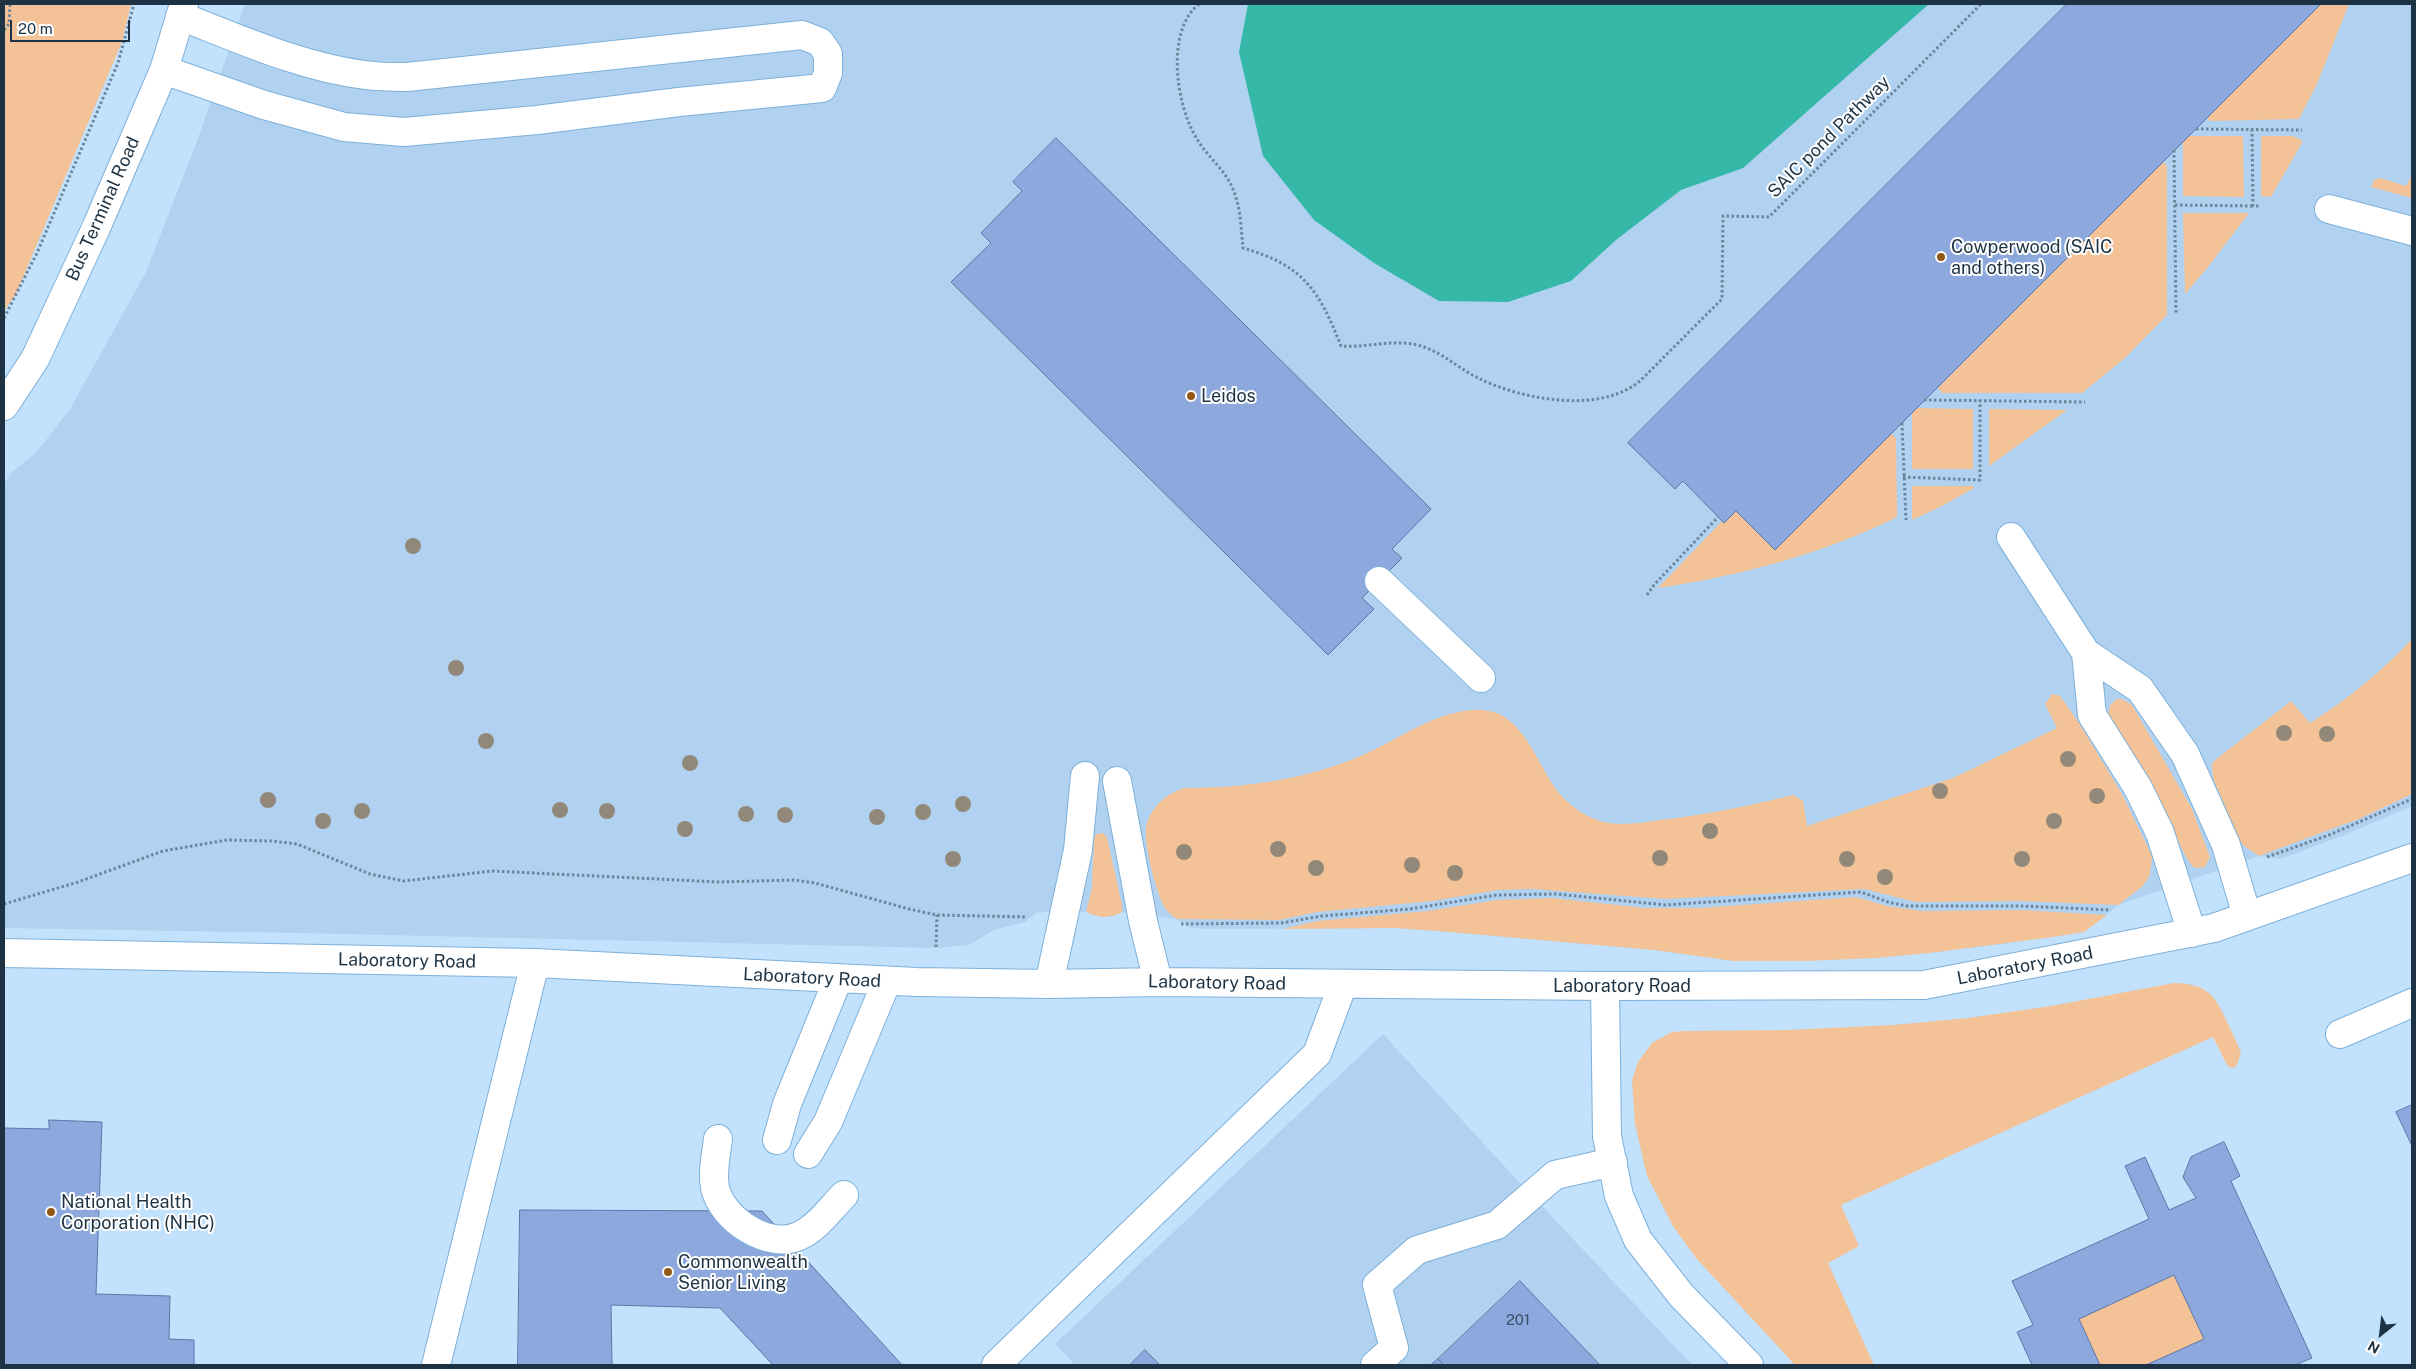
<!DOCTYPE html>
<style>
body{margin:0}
#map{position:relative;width:2416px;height:1369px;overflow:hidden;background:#c2e1fc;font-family:"Public Sans",sans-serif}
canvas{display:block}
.frame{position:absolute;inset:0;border:5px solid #1d3344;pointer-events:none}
.north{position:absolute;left:2356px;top:1309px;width:50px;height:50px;-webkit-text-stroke:4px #fefefe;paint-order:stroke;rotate:209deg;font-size:14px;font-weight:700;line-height:20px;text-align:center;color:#1d3344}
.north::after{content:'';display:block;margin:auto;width:18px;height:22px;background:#1d3344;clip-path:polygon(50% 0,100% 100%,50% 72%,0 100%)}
.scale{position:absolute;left:10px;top:20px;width:120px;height:22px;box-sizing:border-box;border:2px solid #1d3344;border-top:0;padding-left:6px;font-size:15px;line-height:18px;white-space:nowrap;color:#1d3344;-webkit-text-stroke:4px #fefefe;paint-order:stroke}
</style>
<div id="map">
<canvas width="2416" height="1369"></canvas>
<div class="frame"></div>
<div class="north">N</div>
<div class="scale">20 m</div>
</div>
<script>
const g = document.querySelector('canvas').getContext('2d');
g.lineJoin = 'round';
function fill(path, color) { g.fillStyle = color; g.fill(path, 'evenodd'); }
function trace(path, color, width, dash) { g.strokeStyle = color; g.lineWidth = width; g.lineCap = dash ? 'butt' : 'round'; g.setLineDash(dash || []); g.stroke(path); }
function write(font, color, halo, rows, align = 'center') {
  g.font = font + ' "Public Sans",sans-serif'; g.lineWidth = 4; g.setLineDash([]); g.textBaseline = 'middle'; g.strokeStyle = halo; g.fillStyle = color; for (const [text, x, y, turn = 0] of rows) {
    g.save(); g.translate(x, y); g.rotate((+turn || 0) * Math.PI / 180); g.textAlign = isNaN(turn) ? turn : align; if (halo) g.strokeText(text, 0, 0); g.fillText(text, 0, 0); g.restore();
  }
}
const built = new Path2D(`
 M245,4H2412V806L2347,834L2281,859L2259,856L2118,905L2084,932L1987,946L1876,958L1734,961L1654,950L1438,931L1395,928L1206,929L1191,928L1176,919L1122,912L1114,916L1102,917L1086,912H1037L1025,922L994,930L969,945L936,948L301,933L4,928V484L11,473L36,453L70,409L146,272L197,141Z
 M1383,1034L1506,1168L1692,1365H1075L1055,1344Z`);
const green = new Path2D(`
 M4,4H131L122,42L16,294L4,311Z
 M2321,4H2349L2317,84L2299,119L2210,121L2207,118Z
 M2189,136H2243L2244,197L2183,196V142Z
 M2261,136H2293L2303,141L2271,197L2261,196Z
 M2163,162L2167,166V315L2126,357L2082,393H1942L1938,388Z
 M2412,175V198L2371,187L2374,180L2380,178L2406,186Z
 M2183,213H2249L2208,267L2185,294Z
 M1917,408L1973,409V469H1912V413Z
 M1989,409L2067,410L1989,466Z
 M1891,434L1896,438L1897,517C1823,554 1739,576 1658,588L1722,521L1725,523L1736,511L1775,550Z
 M1912,486H1973L1974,488L1942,506L1912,520Z
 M2412,639V794L2361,818L2259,856L2244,846L2237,837L2213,778L2212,764L2215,760L2291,701L2310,723C2348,699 2381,672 2412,639Z
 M2052,694L2060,696L2079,723L2122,794L2152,856L2150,875L2143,886L2118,905L2020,901L1916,902L1864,889L1665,899L1533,889L1498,890L1432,901L1317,912L1279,920L1177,919C1170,914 1165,910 1162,902C1155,887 1142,839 1147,823C1153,805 1166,794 1184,788C1243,788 1303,780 1358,757C1396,742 1430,713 1473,710C1523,705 1535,764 1560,794C1571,807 1587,818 1604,822C1622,826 1641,823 1660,820C1705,815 1749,806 1793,795L1803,801L1807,826L1953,778L2057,728L2045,704Z
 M2117,699H2122L2132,705L2192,809L2210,857L2205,867L2195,868C2184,860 2170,820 2161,804C2145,773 2126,743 2108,714L2110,705Z
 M1103,833L1107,837L1122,905V912C1110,919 1098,918 1086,912L1092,888L1094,839L1096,834Z
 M1856,897L1887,906L1922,911L2022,910L2107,915L2084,932L2053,937L1929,953L1876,958L1806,961H1734L1654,950L1438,931L1395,928L1282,929L1317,921L1427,911L1497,900L1552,898L1645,908H1699Z
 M2174,983C2208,984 2215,995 2228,1024C2233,1034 2237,1043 2241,1053L2236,1067L2231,1068L2227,1065L2213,1037L1841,1205L1859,1246L1828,1263L1874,1365H1795L1696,1258L1673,1226L1647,1176L1635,1124L1632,1080L1638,1062L1652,1043L1672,1032L1685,1031L1788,1030L1893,1025L1968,1018L2051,1006Z
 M2174,1275L2204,1339L2146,1365H2100L2079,1319Z`);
const water = new Path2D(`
 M1248,4H1929L1743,168L1681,190L1616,240L1571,281L1508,302L1439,301L1374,263L1314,220L1263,156L1239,52Z`);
const building = new Path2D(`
 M2067,4H2321L1775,550L1736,511L1724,523L1683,481L1675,489L1628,443Z
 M1056,138L1431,509L1392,549L1402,558L1362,598L1374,609L1328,655L951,282L991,243L981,233L1022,191L1013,182Z
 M2412,1105V1146L2396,1112Z
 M49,1120L102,1122L96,1294L170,1296L169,1339L194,1340V1365H4V1128L49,1129Z
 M2224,1142L2240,1176L2231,1181L2312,1358L2295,1365H2146L2204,1339L2174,1275L2079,1319L2100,1365H2032L2017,1332L2033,1325L2012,1281L2149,1219L2125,1166L2145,1157L2169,1210L2196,1198L2183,1177L2191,1157Z
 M520,1210L762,1211L902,1365H773L720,1308L611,1305L612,1365H518Z
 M1520,1281L1600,1365H1444L1438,1359Z
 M1145,1350L1160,1365H1130Z
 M1438,1359L1444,1365H1431Z`);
const path = new Path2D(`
 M1199,4C1165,31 1176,106 1197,139C1208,158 1227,171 1234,192C1241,209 1241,230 1243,248C1303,265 1319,290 1341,346C1366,348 1391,339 1417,345C1440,350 1459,369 1480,379C1524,400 1600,414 1640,381L1722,299L1723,216L1769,217L1981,4
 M4,30L9,24L10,4
 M2196,129L2302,130
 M2252,129L2253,206H2259
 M2174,150L2176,313
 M2175,205L2253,206
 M4,318L37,253L118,63L134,4
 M1924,400L2085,402
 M1902,423L1906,520
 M1903,477L1980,480V400
 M1647,595L1654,585L1718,517
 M2267,857L2329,835L2412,799
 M4,904L78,882L163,851L227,840L272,841L297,844L370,874L404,881L492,871L719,882L794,880L815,883L909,909L937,915L1027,917
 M1181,924L1281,923L1322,916L1410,909L1497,895L1556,894L1665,905L1861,892L1888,902L1907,906H2023L2111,910
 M936,947L937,915`);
const minor = new Path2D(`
 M164,70L264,105L344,127L404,132L537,120L679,102L822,88L828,73V54L820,42L802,35L407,77C393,77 379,77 365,75C301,67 240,39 180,16
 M2329,209L2412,231
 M4,406L35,359L96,228L164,70L184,4
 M2011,537L2086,653L2140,689L2185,754L2226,845L2247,916
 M1379,581L1481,678
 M2086,653L2092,715L2138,788L2160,833L2192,933
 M1117,781L1143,921L1158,982
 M4,953L535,963L917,982L1049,984L1158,982L1605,986L1924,985L2214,928L2412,858
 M1049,984L1078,850L1085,776
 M1605,986L1607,1136L1619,1196L1638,1240L1681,1295L1749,1365
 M2340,1034L2412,1003
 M718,1139C716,1155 712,1172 715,1188C722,1219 768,1250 799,1236C816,1229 831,1208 844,1195
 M777,1140L787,1104L838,979
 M808,1154L828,1122L887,981
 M436,1365L535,963
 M996,1365L1317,1054L1343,984
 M1375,1365L1394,1348L1377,1285L1417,1250L1497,1225L1555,1175L1613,1162`);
const trees = [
 [413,546],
 [456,668],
 [2284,733],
 [2327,734],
 [486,741],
 [2068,759],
 [690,763],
 [1940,791],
 [2097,796],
 [268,800],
 [963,804],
 [560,810],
 [362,811],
 [607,811],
 [923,812],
 [746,814],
 [785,815],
 [877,817],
 [323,821],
 [2054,821],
 [685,829],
 [1710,831],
 [1278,849],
 [1184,852],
 [1660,858],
 [953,859],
 [1847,859],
 [2022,859],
 [1412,865],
 [1316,868],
 [1455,873],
 [1885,877]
];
const markers = [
 [1941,257,5,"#925816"],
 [1191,396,5,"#925816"],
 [51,1212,5,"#925816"],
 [668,1272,5,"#925816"]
];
const numberNames = [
 ["201",1518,1320]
];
const streetNames = [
 ["SAIC pond Pathway",1829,137,-45],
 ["Bus Terminal Road",103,209,-66],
 ["Laboratory Road",407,961,1],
 ["Laboratory Road",2025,966,-11],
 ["Laboratory Road",812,978,3],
 ["Laboratory Road",1217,983,1],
 ["Laboratory Road",1622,986]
];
const poiNames = [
 ["Cowperwood (SAIC",1951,247],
 ["and others)",1951,268],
 ["Leidos",1201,396],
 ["National Health",61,1202],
 ["Corporation (NHC)",61,1223],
 ["Commonwealth",678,1262],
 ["Senior Living",678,1283]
];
fill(built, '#b0d2f0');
fill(green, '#f3c296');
fill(water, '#36b8a8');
fill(building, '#8da8dc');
trace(building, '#5c75a6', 1);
trace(minor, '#7cb0da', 30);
trace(path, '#6b859b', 3, [2.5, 2.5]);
trace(minor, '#fff', 28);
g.fillStyle = '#928879';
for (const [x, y] of trees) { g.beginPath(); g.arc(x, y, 8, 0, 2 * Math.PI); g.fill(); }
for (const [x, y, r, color] of markers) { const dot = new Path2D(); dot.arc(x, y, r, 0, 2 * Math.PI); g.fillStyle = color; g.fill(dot); trace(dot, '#fefefe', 2); }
write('15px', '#39506a', null, numberNames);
write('18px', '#1d3344', '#fefefe', streetNames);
write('18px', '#1d3344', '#fefefe', poiNames, 'left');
</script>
